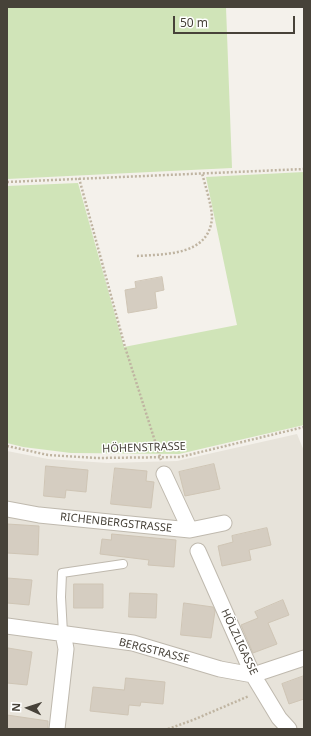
<!DOCTYPE html>
<meta charset="utf-8">
<style>
body{margin:0}
#map{position:relative;width:311px;height:736px;overflow:hidden;background:#f4f1eb;font-family:"Noto Sans",sans-serif}
canvas{display:block}
.frame{position:absolute;inset:0;border:8px solid #474239;pointer-events:none}
.north{position:absolute;left:8px;top:688px;width:40px;height:40px;-webkit-text-stroke:3px #fff;paint-order:stroke;rotate:273deg;font-size:11px;font-weight:700;line-height:16px;text-align:center;color:#474239}
.north::after{content:'';display:block;margin:auto;width:14px;height:18px;background:#474239;clip-path:polygon(50% 0,100% 100%,50% 72%,0 100%)}
.scale{position:absolute;left:173px;top:16px;width:122px;height:18px;box-sizing:border-box;border:2px solid #474239;border-top:0;padding-left:5px;font-size:12px;line-height:14px;white-space:nowrap;color:#474239;-webkit-text-stroke:3px #fff;paint-order:stroke}
</style>
<div id="map">
<canvas width="311" height="736"></canvas>
<div class="frame"></div>
<div class="north">N</div>
<div class="scale">50 m</div>
</div>
<script>
const g = document.querySelector('canvas').getContext('2d');
g.lineJoin = 'round';
function fill(path, color) { g.fillStyle = color; g.fill(path, 'evenodd'); }
function trace(path, color, width, dash) { g.strokeStyle = color; g.lineWidth = width; g.lineCap = dash ? 'butt' : 'round'; g.setLineDash(dash || []); g.stroke(path); }
function write(font, color, halo, rows, align = 'center') {
  g.font = font + ' "Noto Sans",sans-serif'; g.lineWidth = 3; g.setLineDash([]); g.textBaseline = 'middle'; g.strokeStyle = halo; g.fillStyle = color; for (const [text, x, y, turn = 0] of rows) {
    g.save(); g.translate(x, y); g.rotate((+turn || 0) * Math.PI / 180); g.textAlign = isNaN(turn) ? turn : align; if (halo) g.strokeText(text, 0, 0); g.fillText(text, 0, 0); g.restore();
  }
}
const residential = new Path2D(`
 M297,434L304,451V729H7V451L48,459L108,463L177,461Z`);
const green = new Path2D(`
 M7,7H226L232,168L7,179Z
 M304,172V425L179,454L71,453L23,447L7,443V186L78,183L124,347L237,325L206,177Z`);
const building = new Path2D(`
 M162,277L164,290L155,292L157,308L128,313L125,290L136,288L135,282Z
 M214,464L220,489L185,496L179,472Z
 M46,466L88,470L86,492L66,490L65,498L44,496Z
 M115,468L147,471L146,481L154,482L151,508L111,504Z
 M7,524L39,526L38,555L7,553Z
 M267,528L271,545L249,550L251,560L222,566L218,546L233,542L232,536Z
 M112,534L176,540L174,567L148,565L149,560L100,554L102,539L111,540Z
 M7,578L32,580L29,605L7,603Z
 M74,584H103V608H74Z
 M130,593L157,594L156,618L129,617Z
 M283,600L289,615L268,623L277,644L253,653L241,625L258,618L255,612Z
 M184,603L213,607L215,611L211,638L181,635Z
 M8,648L32,652L27,685L7,683Z
 M304,676V699L289,704L282,684Z
 M126,678L165,682L163,704L141,702L140,706L129,705L128,715L90,711L93,687L124,690Z
 M7,715L48,721V729H7Z`);
const path = new Path2D(`
 M79,178L125,347L161,460
 M7,182L304,169
 M137,256C165,254 209,256 212,218C212,206 205,185 202,173
 M7,446L48,455L96,458L180,457L304,427
 M168,729L193,720L249,696`);
const service = new Path2D(`
 M63,633L61,597L62,573L123,564`);
const minor = new Path2D(`
 M164,474L190,530
 M7,509L39,515L190,530L224,523
 M198,551L253,675L279,718L289,729
 M7,626L133,643L220,669L253,675L304,658
 M57,729L66,649L63,633`);
const streetNames = [
 ["HÖHENSTRASSE",144,448,-2],
 ["RICHENBERGSTRASSE",116,523,6],
 ["HÖLZLIGASSE",239,642,65],
 ["BERGSTRASSE",154,651,14]
];
fill(residential, '#e7e3da');
fill(green, '#d0e4b8');
fill(building, '#d5cdc1');
trace(building, '#cfc5b5', 1);
trace(service, '#bfb9ae', 10);
trace(minor, '#bfb9ae', 17);
trace(path, '#bfb4a1', 2.5, [2, 2]);
trace(service, '#fff', 8);
trace(minor, '#fff', 15);
write('11px', '#474239', '#fff', streetNames);
</script>
